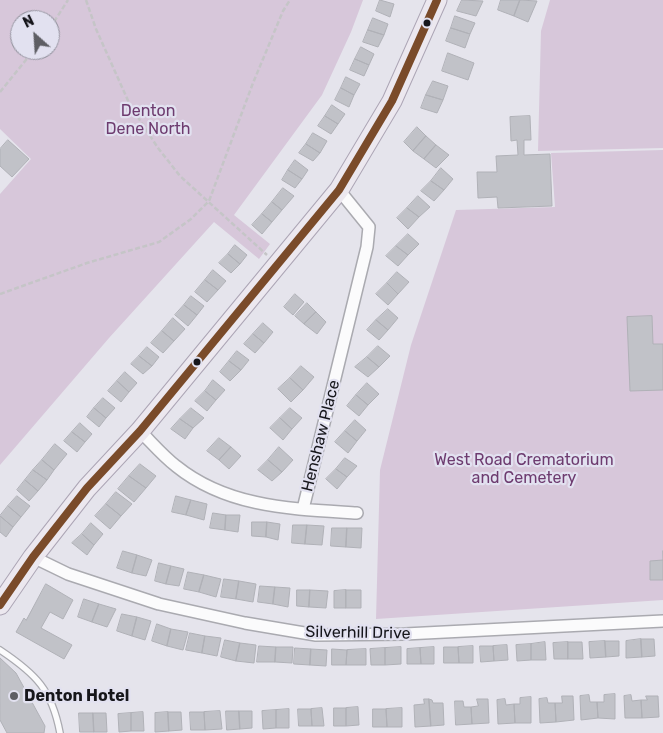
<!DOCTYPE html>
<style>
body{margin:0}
#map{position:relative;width:663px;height:733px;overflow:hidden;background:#e5e4ec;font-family:Rubik,sans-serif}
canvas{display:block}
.north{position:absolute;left:10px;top:10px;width:50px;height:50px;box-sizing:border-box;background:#e2e1f0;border:1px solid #90909b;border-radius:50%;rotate:334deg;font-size:14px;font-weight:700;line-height:20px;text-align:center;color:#16161b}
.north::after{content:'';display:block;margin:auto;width:18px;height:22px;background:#5e5e64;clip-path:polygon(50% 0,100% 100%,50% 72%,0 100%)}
</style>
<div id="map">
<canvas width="663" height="733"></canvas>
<div class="north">N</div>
</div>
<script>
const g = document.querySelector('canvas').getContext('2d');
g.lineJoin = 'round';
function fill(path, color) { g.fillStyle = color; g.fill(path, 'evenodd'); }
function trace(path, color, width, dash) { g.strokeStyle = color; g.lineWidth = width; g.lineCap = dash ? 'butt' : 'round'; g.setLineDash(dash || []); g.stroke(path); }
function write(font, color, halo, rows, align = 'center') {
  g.font = font + ' Rubik,sans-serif'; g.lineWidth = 4.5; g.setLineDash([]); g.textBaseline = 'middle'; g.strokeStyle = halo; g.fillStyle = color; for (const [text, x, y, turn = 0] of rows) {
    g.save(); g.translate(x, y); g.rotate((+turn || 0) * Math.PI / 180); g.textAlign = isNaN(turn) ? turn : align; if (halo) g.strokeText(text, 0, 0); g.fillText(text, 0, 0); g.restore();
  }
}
const green = new Path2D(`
 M0,0H363L351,32L322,95L234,215L270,244L259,259L214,222L109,338L0,465V194L31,159L0,129ZM20,20H50V50H20Z
 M550,0H663V148L538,151L541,31Z
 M663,150V600L376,619L380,470L411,345L456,210L555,207L551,153Z`);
const building = new Path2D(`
 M380,0L394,4L390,17L376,11Z
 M462,0L483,1L476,16L457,11Z
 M501,0H520L514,16L498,10Z
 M520,0L537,1L528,22L514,16Z
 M455,16L475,23L470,34L451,28Z
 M373,18L388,24L384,35L368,30Z
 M451,28L470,34L465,48L446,41Z
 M368,30L384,35L378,47L363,42Z
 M361,47L374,54L369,65L355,59Z
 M448,53L474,63L468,80L442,71Z
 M355,59L369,65L364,76L350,70Z
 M346,77L360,84L354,95L341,88Z
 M433,81L448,86L443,100L426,95Z
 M341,88L354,95L349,107L335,100Z
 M426,95L443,100L437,113L421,108Z
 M332,105L345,114L338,124L325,116Z
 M325,116L338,124L331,134L318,126Z
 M530,116L531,140H524V155L550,154L552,206L498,208L497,197L478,198L477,172H497L496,156L518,155L517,140L511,141L510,117Z
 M417,127L426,136L413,151L404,142Z
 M313,133L327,141L320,153L306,144Z
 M426,136L436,145L424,159L413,151Z
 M8,140L29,159L12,177L0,166V149Z
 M306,144L320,153L313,161L299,153Z
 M436,145L449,155L436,168L424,159Z
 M295,160L308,170L302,179L288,170Z
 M441,168L453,179L444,190L431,181Z
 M288,170L302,179L295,188L282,180Z
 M431,181L444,190L434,201L421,191Z
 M283,188L294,196L282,210L272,202Z
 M418,196L430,207L419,217L407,208Z
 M272,202L282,210L272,222L262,214Z
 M407,208L419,217L408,229L397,218Z
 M262,214L272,222L262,234L252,225Z
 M408,234L419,244L408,255L396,246Z
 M235,245L247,255L240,264L228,254Z
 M396,246L408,255L398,266L386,256Z
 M228,254L240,264L231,273L219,263Z
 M213,270L226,281L218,290L205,280Z
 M397,272L409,282L398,294L387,283Z
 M205,280L218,290L207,302L195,292Z
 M387,283L398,294L388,305L376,294Z
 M295,294L304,302L293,315L284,307Z
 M191,296L204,306L197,315L184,305Z
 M307,303L316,312L304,324L295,316Z
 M184,305L197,315L188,326L175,315Z
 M388,309L398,318L388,330L376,320Z
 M316,312L326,322L317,334L304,324Z
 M652,316L653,344H663V390L630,391L627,317Z
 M173,318L185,329L174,341L162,331Z
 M376,320L388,330L379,340L367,330Z
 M263,323L273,332L264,343L253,334Z
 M162,331L174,341L163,353L151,343Z
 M253,334L264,343L255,353L244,344Z
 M378,346L390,356L379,367L367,357Z
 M147,347L159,357L152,366L139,356Z
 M237,351L249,360L241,370L229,361Z
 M139,356L152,366L143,374L131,364Z
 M367,357L379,367L368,377L355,367Z
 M229,361L241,370L230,381L220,372Z
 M301,366L314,377L303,390L290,378Z
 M125,372L137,383L129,392L117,381Z
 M290,378L303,390L291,402L278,389Z
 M213,380L225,390L216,400L205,391Z
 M117,381L129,392L121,402L108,391Z
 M367,383L379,394L368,405L356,395Z
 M205,391L216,400L207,411L195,401Z
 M356,395L368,405L359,416L347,406Z
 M103,398L115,408L106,418L94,408Z
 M94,408L106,418L99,427L87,417Z
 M191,408L204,418L193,428L180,419Z
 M290,408L302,418L292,429L280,418Z
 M280,418L292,429L283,440L270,428Z
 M180,419L193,428L185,439L171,429Z
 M355,420L366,430L357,441L345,431Z
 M80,423L92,434L85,442L72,432Z
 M345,431L357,441L348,453L335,442Z
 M72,432L85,442L77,452L64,441Z
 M219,438L231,447L219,460L207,451Z
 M55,444L67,454L54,470L42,460Z
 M231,447L241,456L229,469L219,460Z
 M279,447L293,460L282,472L268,460Z
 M345,458L357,466L347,477L336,469Z
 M42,460L54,470L47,480L33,470Z
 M268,460L282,472L272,481L258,470Z
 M140,464L156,476L146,488L129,476Z
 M336,469L347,477L337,489L326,479Z
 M33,470L47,480L38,491L25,480Z
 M129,476L146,488L134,502L118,489Z
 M25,480L38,491L29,501L17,490Z
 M116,492L132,504L121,516L106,504Z
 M17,496L30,506L21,517L8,506Z
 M176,496L191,500L186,515L172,512Z
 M191,500L207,504L204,520L186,515Z
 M106,504L121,516L110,529L95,516Z
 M8,506L21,517L13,527L0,516Z
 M213,513L226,515L225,530L210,528Z
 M226,515H240L238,532L225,530Z
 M0,516L13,527L6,537L0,532Z
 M252,522H267L266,537L252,536Z
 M267,522L280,524L278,540L266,537Z
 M91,523L103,534L94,545L82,534Z
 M293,525H307L305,544L292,543Z
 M307,525L324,526L322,545L305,544Z
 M332,528H347L346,547L331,546Z
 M347,528H362L361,548L346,547Z
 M82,534L94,545L87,555L72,543Z
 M123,551L137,555L132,573L117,568Z
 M663,551V580H650V561L663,560Z
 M137,555L152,560L146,576L132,573Z
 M159,563L171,566L166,584L155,581Z
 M171,566L184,569L179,586L166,584Z
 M188,572L204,575L199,592L184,589Z
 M204,575L221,579L216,597L199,592Z
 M224,579L239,581L236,599L221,597Z
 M239,581L256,584L253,602L236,599Z
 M46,584L73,600L63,619L50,612L41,628L72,645L64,659L16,632L24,618L26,620Z
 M260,586L275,587L273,604L258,602Z
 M275,587L290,588L288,607L273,604Z
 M297,590H310L309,607L297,606Z
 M310,590L328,591L326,608L309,607Z
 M346,590V608H334V591Z
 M346,590H361V608H346Z
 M84,599L99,604L92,622L78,617Z
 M99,604L116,609L107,627L92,622Z
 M122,614L137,617L132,636L117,631Z
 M137,617L151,621L145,640L132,636Z
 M157,624L171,629L167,646L152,641Z
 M171,629L188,632L183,650L167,646Z
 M190,633L205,636L202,653L186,650Z
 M205,636L221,638L217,656L202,653Z
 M641,639H654L655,656L642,657Z
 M641,639L642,657L626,658V641Z
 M225,640L240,643L236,661L221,657Z
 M605,641H619V656L606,657Z
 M605,641L606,657L590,658L589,642Z
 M545,642L546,660H531V644Z
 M568,642H582L583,659H568Z
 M568,642V659H554L553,643Z
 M240,643L256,645L254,663L236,661Z
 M531,644V660L517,661L516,645Z
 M507,645L508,660L494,661L493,646Z
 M259,646L276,647L275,662H257Z
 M473,646V663H459L458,647Z
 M480,646H493L494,661L481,662Z
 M276,647H293L292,663L275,662Z
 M401,647V664L385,665V648Z
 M434,647V664H421L420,648Z
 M444,647H458L459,663H444Z
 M295,648L311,649L310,665L294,664Z
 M385,648V665H371L370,649Z
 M420,648L421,664H407V649Z
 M311,649L327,650L326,666L310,665Z
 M332,649L347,650L346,665H332Z
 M366,649V665H346L347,650Z
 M0,658L16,673L45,726L44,733H7L0,720Z
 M615,694V719L598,718L597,702H604V695Z
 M589,695L590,702H597L598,718L581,720L580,696Z
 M631,695L632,701L641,700L642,718H625L624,696Z
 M562,696H573L574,720L556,722L555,703H562Z
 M646,696H658L659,717L642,718L641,700H647Z
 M531,697V723H515L514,704H520V698Z
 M547,698L548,703H555L556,722L540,723L539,699Z
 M424,699H429L431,726L415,727L414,705L424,704Z
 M429,699L432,700L433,703H443L444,725L431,726Z
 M477,699H488L489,723L472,724L471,707L478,706Z
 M505,699L506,705L514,704L515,723L498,724L497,700Z
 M455,701H463L464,707H471L472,724L456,725Z
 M358,707L359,725L346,726V708Z
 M322,708L324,726H312L311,709Z
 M334,708H346V726H334Z
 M402,708V727H387L386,709Z
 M289,709V728H276V710Z
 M298,709H311L312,726H299Z
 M373,709H386L387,727H373Z
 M276,710V728L263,729L262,711Z
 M220,711L222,729L205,730L204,712Z
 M226,711H239L240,729L227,730Z
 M239,711H252V728L240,729Z
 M143,712L144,731H131V713Z
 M168,712L169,731L155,732V713Z
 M168,712H181L182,730L169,731Z
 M190,712H204L205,730H191Z
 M79,713H93L94,732H80Z
 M93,713H106L107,732H94Z
 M131,713V731L119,732L118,714Z`);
const path = new Path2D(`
 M86,0L96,29L130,105L158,148L180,176L267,255
 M50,28L68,0
 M0,92L34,50
 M0,294L87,263L159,242L191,219L209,201L253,83L283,11L290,0`);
const lane = new Path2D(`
 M0,650C36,674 52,690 60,733`);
const street = new Path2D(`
 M140,431C152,443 163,456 176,466C228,508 293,509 357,513
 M303,509L367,247L369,227L339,190
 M33,557L68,574L159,604L245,623L316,635L405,634L663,621`);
const primary = new Path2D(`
 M0,605L33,557L87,488L140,431L339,190L392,101L437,0`);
const bus1 = new Path2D(`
 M0,605L33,557L87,488L140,431L339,190L392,101L437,0`);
const markers = [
 [427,23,4.5,"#16161b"],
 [197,362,4.5,"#16161b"],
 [14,696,5,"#5e5e64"]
];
const parkNames = [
 ["Denton",148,111],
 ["Dene North",148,129],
 ["West Road Crematorium",524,460],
 ["and Cemetery",524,478]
];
const streetNames = [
 ["Henshaw Place",321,436,-76],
 ["Silverhill Drive",358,633,1]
];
const poiNames = [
 ["Denton Hotel",24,696]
];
fill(green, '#d7c7da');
fill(building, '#c1c2c8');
trace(building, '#b0b1b7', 1);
trace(lane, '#aaaab0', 8);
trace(street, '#aaaab0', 14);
trace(primary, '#aca5b5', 21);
trace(path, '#c5c5c7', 2.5, [5, 2.5]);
trace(lane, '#fbfbfc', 5.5);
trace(street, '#fbfbfc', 11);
trace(primary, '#ece8ef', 19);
trace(bus1, '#7a4b2a', 8);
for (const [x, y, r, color] of markers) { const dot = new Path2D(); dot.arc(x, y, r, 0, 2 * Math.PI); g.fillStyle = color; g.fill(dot); trace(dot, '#e2e1f0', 2); }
write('16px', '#6d3b6f', '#e2e1f0', parkNames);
write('16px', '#16161b', '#e2e1f0', streetNames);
write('bold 16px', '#16161b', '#e2e1f0', poiNames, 'left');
</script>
